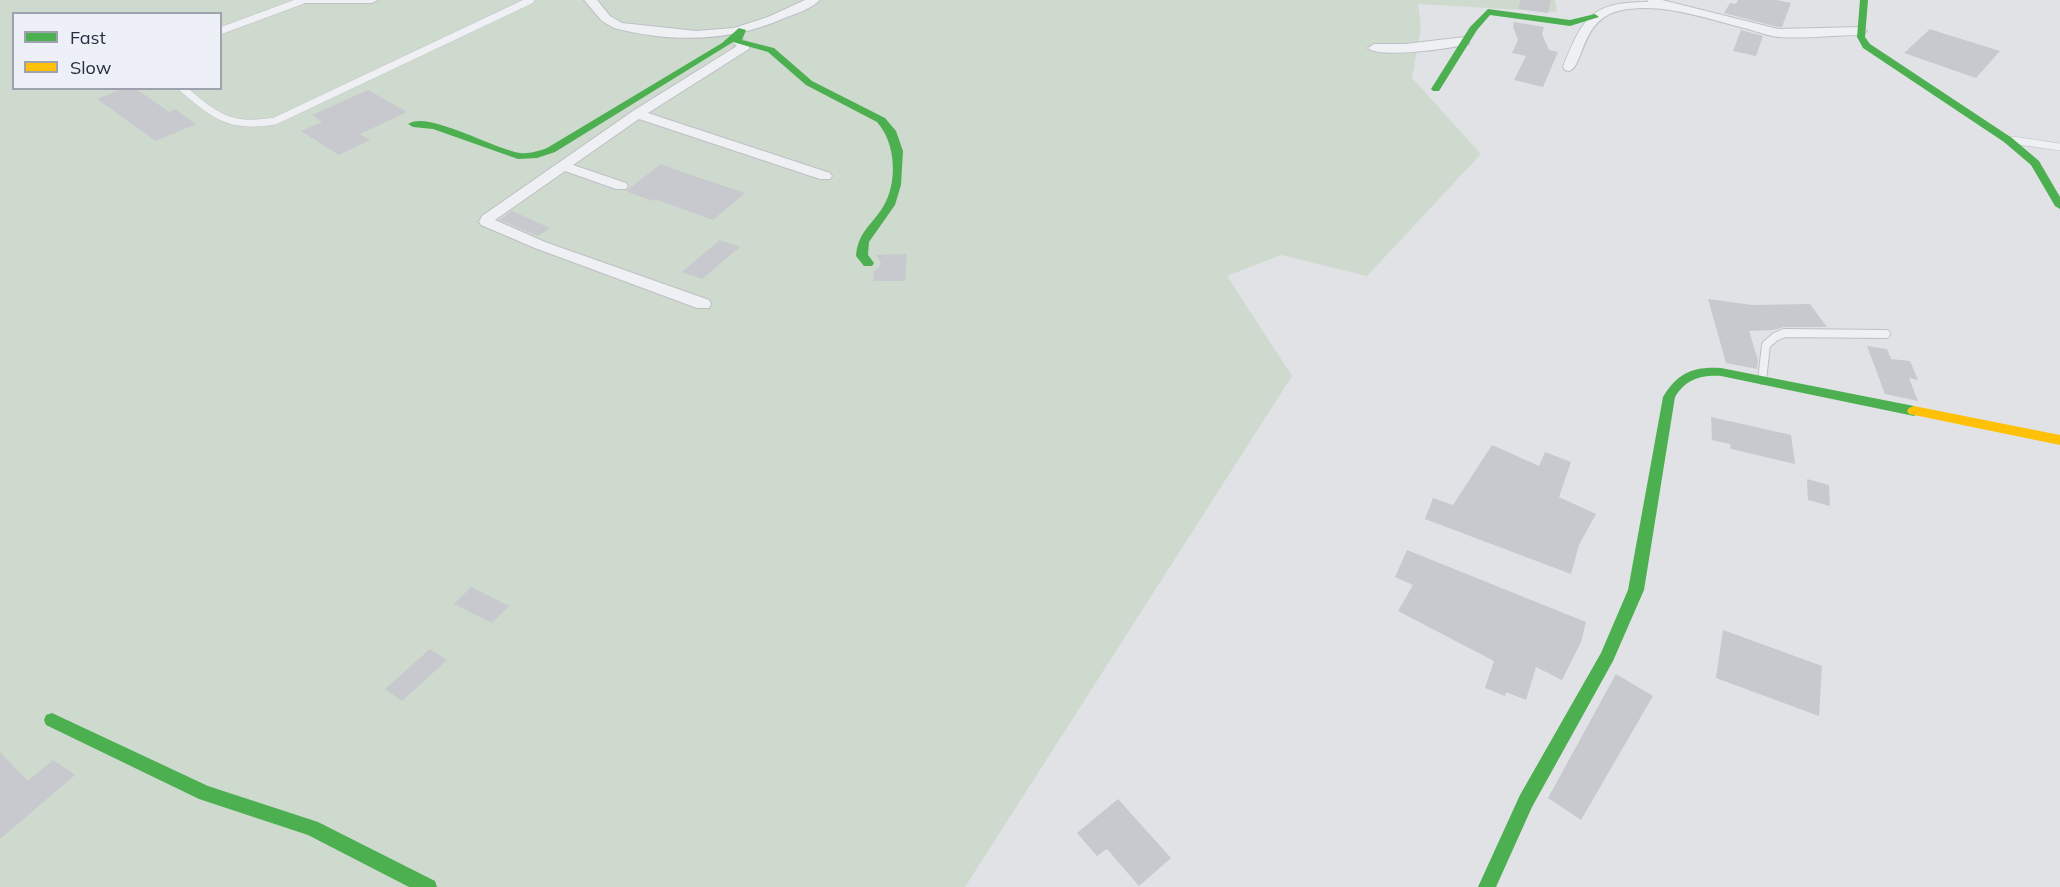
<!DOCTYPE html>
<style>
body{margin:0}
#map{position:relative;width:2060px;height:887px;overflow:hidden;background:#e0e2e6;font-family:Mulish,sans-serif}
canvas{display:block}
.legend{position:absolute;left:12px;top:12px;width:210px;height:78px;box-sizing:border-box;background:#edf0f6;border:2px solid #9da2ae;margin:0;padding:8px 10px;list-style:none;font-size:18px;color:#252d41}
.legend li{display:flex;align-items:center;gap:12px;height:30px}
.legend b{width:30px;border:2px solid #9da2ae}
</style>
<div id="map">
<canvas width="2060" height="887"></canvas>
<ul class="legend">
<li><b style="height:8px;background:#4caf50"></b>Fast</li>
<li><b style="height:8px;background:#ffc107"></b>Slow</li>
</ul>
</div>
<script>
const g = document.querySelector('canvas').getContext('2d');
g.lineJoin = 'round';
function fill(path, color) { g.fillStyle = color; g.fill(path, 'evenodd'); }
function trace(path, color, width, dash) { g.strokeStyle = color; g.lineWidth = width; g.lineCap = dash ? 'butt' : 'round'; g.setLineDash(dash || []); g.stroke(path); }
const green = new Path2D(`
 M0,0H1555L1557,12L1418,4L1421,27L1412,78L1481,154L1367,276L1281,255L1227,276L1292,376L965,887H0ZM14,14H220V88H14Z`);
const building = new Path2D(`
 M1521,0H1551L1548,13L1518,9Z
 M1738,0H1777L1791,3L1782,27H1778L1724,13L1730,3L1736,4Z
 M1514,22L1544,27L1542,34L1549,50L1558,52L1543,87L1514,80L1526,56L1512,53L1518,40L1513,27Z
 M1930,29L1942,33L2000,51L1976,78L1904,53Z
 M1741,30L1763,36L1756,56L1733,51Z
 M124,88H135L169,112L175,109L196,124L156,141L97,99Z
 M368,90L407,112L360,134L370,140L339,155L301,131L322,122L312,115Z
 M661,164L688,174L745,193L713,220L655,199L652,201L626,191Z
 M512,211L550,228L538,236L500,220Z
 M720,240L740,247L702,279L682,272Z
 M907,254L905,281H873L874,271L878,269L881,263L876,255Z
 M1708,299L1752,305L1810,304L1827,327H1784L1774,330L1749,331L1758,360L1757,369L1726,363Z
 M1867,346L1887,349L1891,359L1910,361L1918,380L1909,378L1918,401L1885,394Z
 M1711,417L1791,435L1795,464L1731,449L1730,444L1712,440Z
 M1492,445L1539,466L1545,452L1571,462L1559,497L1596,514L1579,545L1571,574L1425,519L1433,498L1453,505Z
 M1807,479L1829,485L1830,506L1808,500Z
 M1407,550L1586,622L1581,642L1562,680L1536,667L1526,700L1506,692L1505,696L1485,688L1494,661L1398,611L1413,585L1395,577Z
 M471,587L509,606L492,623L454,604Z
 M1723,630L1822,666L1819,716L1716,678Z
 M430,649L447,660L402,701L385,689Z
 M1616,674L1653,696L1581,820L1548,798Z
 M0,752L28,781L53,760L75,775L0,839Z
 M1118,799L1171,858L1139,886L1107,849L1097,856L1077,833Z`);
const laneFar1 = new Path2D(`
 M220,31L301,1
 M182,88C215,116 230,129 275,121L531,0
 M2012,140L2060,147`);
const lane = new Path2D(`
 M1762,380L1766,345L1775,337L1784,333L1886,334`);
const street = new Path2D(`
 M294,0H378L372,3H300Z
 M584,0H597L610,16L622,23L696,31L734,28L768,17L805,0H820C812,8 798,13 787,17C732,42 672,43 614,28L602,21Z
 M1647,0H1662L1778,29L1861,27L1867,31L1861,35C1834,35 1806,39 1779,37C1769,36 1758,32 1748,29C1706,19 1661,1 1618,11C1580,21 1584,67 1569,71L1565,70L1563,67C1583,17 1591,2 1648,2Z
 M737,37L749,43V49L648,113L830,173L832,176L830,179H820L639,119L573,165L626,183L628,186L626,189H616L565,171L495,220L545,242L709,300L711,304L709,308H697L535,248L481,225L479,222L482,216L633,111L737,46L731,41Z
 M1465,37L1469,38V44C1452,48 1380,59 1368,48L1374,44H1405Z`);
const fast = new Path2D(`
 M1860,0H1868L1865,37L1870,44L2012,138L2039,161L2060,197V209L2055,206L2031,165L2004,142L1863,48L1857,37Z
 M1488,9L1570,20L1595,14L1599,17L1570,26L1490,15L1477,30L1439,91H1433L1431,89L1470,27Z
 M739,28L746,30L742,40L774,48L812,81L885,118L896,131L903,151L901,185L895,205L869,242L868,255L874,263L872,266H864L856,256C858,232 871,226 883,207C898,183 896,143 877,122L806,85L768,52L733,42L555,152L537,158L518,159L433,129L413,127L408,124C427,110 496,150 520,153C529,154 539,151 547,148L722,43Z
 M1721,368L1914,406L1921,411L1914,416L1721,376C1701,375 1686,379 1675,397L1644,590L1613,661L1532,807L1496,887H1478L1520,795L1601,653L1628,590L1663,397C1677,373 1694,366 1721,368Z
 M52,713L208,786L318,822L435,881L437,887H409L308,835L199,799L46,725L44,720L46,715Z`);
const slow = new Path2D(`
 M1914,406L2060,435V445L1909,414L1907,411L1909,408Z`);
fill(green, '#cfdacf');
fill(building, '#c7c9ce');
trace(laneFar1, '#bdbfc4', 8);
trace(lane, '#bdbfc4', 10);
trace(street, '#bdbfc4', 2);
trace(laneFar1, '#eff0f3', 7);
trace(lane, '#eff0f3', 8);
fill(street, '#eff0f3');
fill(fast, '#4caf50');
fill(slow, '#ffc107');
</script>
